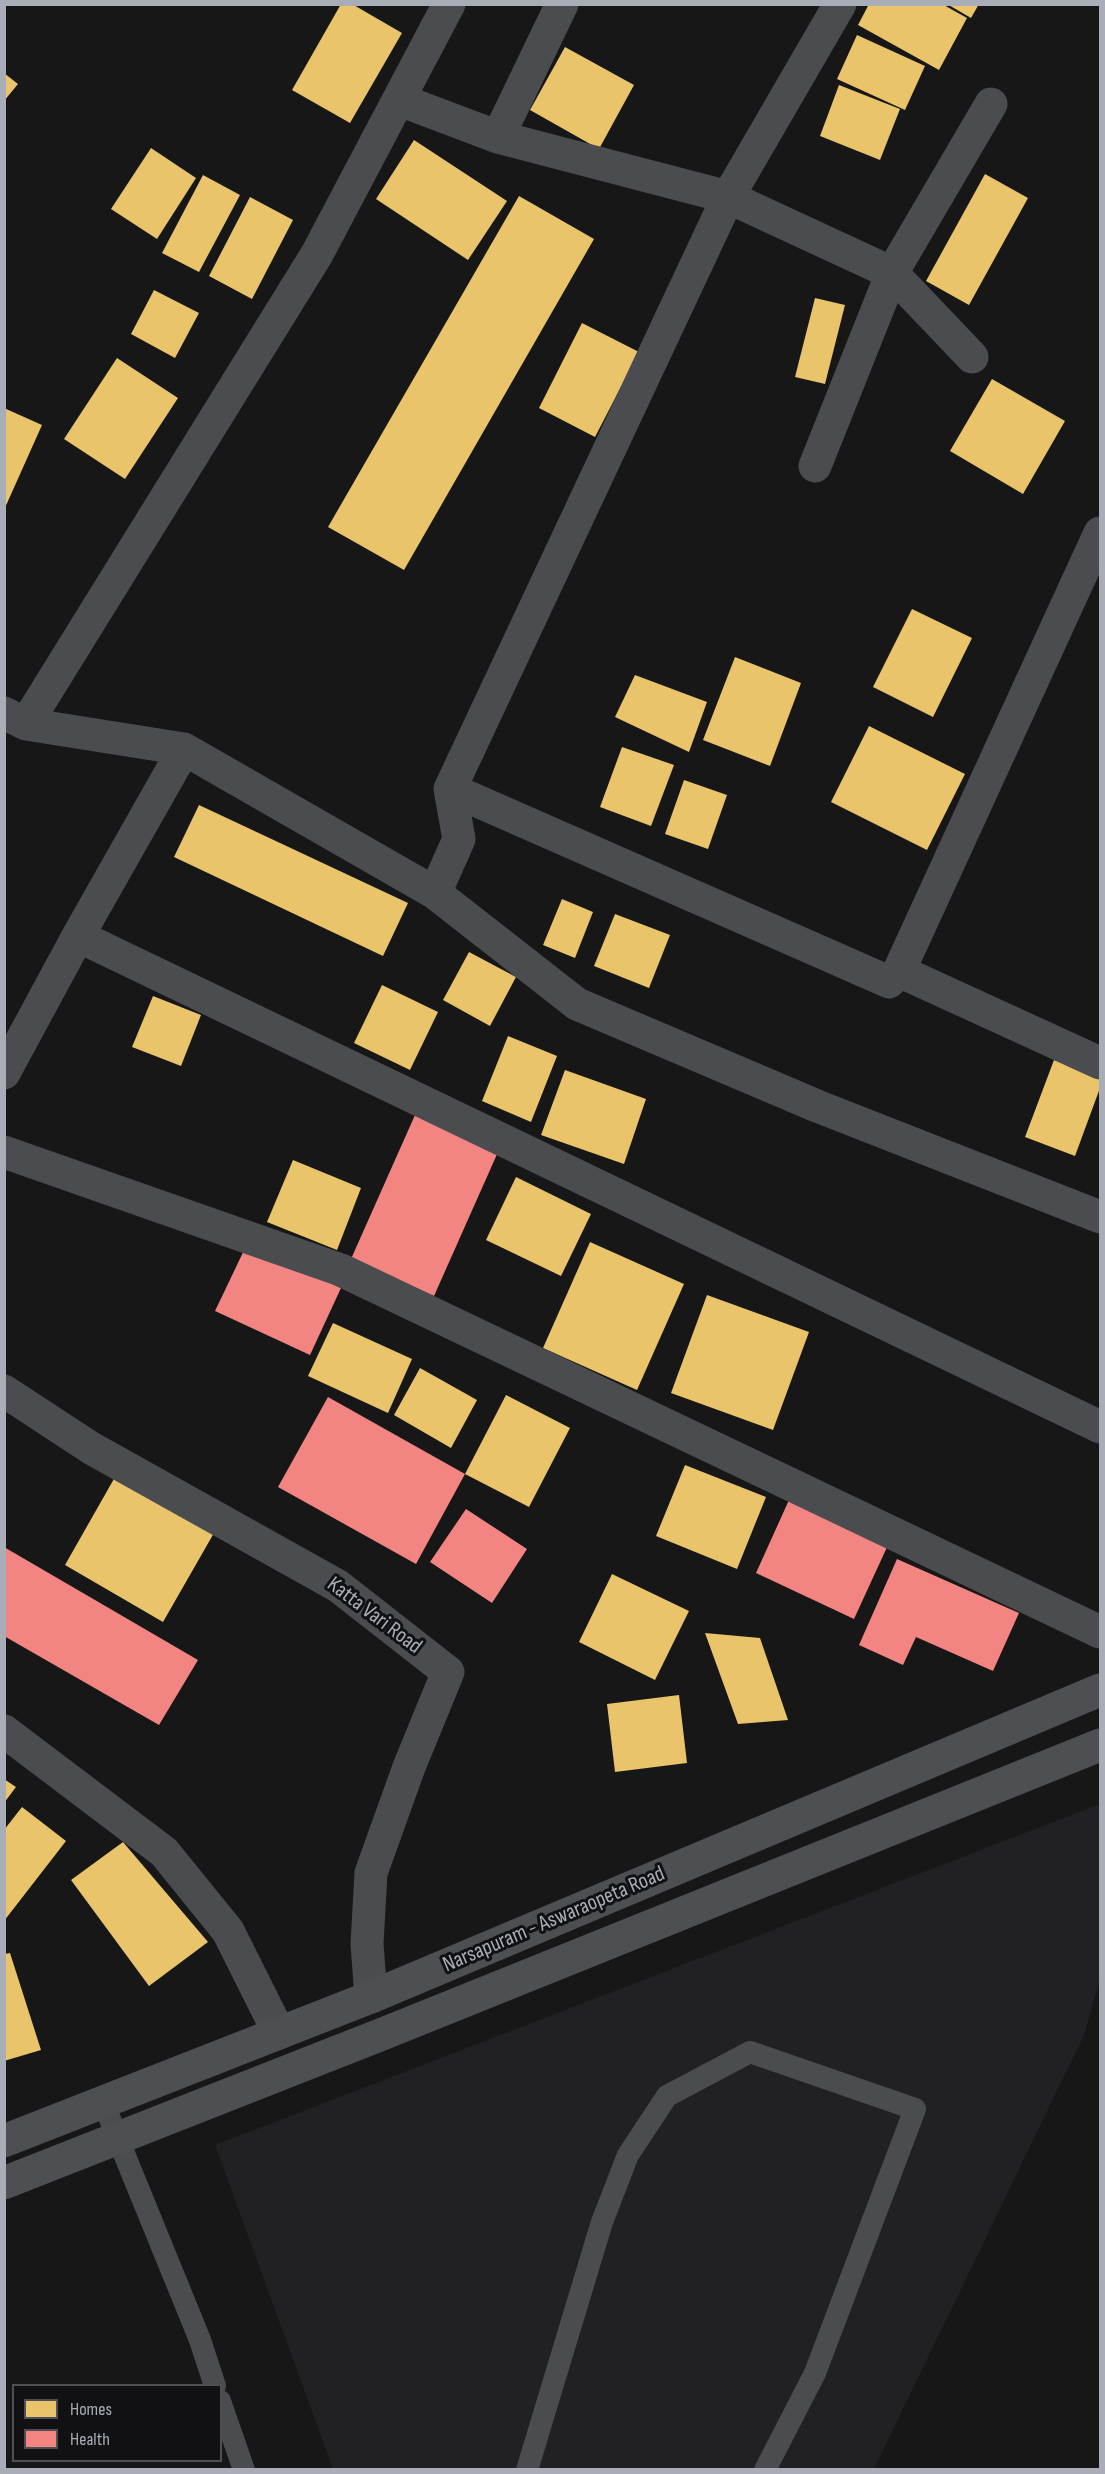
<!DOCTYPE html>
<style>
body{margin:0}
#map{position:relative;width:1105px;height:2474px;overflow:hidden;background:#171717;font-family:"Sofia Sans Condensed",sans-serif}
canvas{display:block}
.frame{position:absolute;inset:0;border:6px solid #a8adb8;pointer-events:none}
.legend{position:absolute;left:12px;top:2384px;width:210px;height:78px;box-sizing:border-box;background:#111113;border:2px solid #4d4f55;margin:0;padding:8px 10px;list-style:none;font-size:18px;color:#a8adb8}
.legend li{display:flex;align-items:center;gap:12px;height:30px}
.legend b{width:30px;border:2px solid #4d4f55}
</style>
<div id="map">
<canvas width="1105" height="2474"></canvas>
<div class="frame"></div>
<ul class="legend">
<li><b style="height:16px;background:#e9c46a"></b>Homes</li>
<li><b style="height:16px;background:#f28482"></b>Health</li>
</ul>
</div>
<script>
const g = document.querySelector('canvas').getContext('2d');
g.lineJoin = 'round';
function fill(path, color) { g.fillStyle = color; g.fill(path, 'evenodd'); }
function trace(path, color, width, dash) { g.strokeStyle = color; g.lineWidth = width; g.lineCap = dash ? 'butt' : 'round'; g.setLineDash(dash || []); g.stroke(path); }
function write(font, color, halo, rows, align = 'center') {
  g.font = font + ' "Sofia Sans Condensed",sans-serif'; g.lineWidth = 6; g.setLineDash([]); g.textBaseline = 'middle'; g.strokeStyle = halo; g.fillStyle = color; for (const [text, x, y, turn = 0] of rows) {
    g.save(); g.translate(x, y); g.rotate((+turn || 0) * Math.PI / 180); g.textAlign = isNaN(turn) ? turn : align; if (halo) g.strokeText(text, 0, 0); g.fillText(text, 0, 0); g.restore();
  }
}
const built = new Path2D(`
 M1100,1804V1979L1084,2035L874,2469H333L215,2145Z`);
const homes = new Path2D(`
 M341,4H352L402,33L350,123L292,90Z
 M869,4H942L967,18L939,70L858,25Z
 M947,4H979L971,18Z
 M857,35L925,66L905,110L837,79Z
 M565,47L634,85L599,149L530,110Z
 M4,73L18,84L4,101Z
 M839,85L900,109L880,160L820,136Z
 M414,140L507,201L468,260L376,199Z
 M151,148L196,178L157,239L111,209Z
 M985,174L1028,198L969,305L926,281Z
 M203,175L240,195L199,272L162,253Z
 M519,196L594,239L404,570L328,527Z
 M250,197L293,220L252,299L209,276Z
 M154,290L199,313L175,358L131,334Z
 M815,298L845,305L825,384L795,377Z
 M582,323L639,352L595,437L539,408Z
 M117,358L178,398L125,479L64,439Z
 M992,379L1065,421L1023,494L950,451Z
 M4,408L42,425L4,510Z
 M912,609L972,638L933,717L873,687Z
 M735,657L801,683L770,766L703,740Z
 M635,675L707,702L689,752L615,717Z
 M869,726L965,774L927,850L831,802Z
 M622,747L674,765L651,826L600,807Z
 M684,780L727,795L708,849L665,834Z
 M199,805L408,903L383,956L174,857Z
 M562,899L593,912L575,958L543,945Z
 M615,914L670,935L649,988L594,966Z
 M469,952L516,977L490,1026L443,1000Z
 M382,985L438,1012L410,1070L354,1043Z
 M153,996L201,1015L181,1066L132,1047Z
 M508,1036L557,1056L531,1122L482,1101Z
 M1054,1060L1100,1077V1088L1075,1156L1025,1137Z
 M565,1070L646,1099L624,1164L541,1135Z
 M293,1160L361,1188L337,1250L267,1222Z
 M516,1177L591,1214L561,1276L486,1240Z
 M590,1242L684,1284L637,1390L543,1348Z
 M707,1295L809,1332L773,1430L671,1393Z
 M333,1323L412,1359L388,1413L308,1376Z
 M420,1368L477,1400L451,1448L394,1415Z
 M506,1395L570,1428L529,1507L465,1474Z
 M685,1465L766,1497L737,1569L656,1536Z
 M119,1470L218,1526L163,1622L65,1565Z
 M612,1574L689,1611L655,1680L579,1642Z
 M705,1633L760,1638L788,1720L738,1724Z
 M679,1695L687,1763L615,1772L607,1704Z
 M4,1779L16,1787L4,1803Z
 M22,1807L66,1841L4,1921V1830Z
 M123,1842L208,1942L149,1986L71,1880Z
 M10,1953L41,2050L4,2061V1954Z`);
const health = new Path2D(`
 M415,1115L498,1152L434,1296L351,1259Z
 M247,1244L341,1288L310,1355L215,1311Z
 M328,1397L465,1474L416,1564L278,1487Z
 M789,1500L888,1545L854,1619L756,1573Z
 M466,1509L527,1549L492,1603L430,1562Z
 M4,1547L198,1660L159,1725L4,1636Z
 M897,1559L1019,1613L993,1671L916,1637L903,1665L859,1645Z`);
const lane = new Path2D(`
 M103,2102L200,2340L215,2386
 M220,2401L244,2470
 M527,2470L602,2222L628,2155L667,2096L750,2052L915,2109L815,2373L765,2470`);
const street = new Path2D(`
 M400,100L498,137L728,197L892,273L972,357
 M498,137L562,4
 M815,466L892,273L991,104
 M4,713L26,724L184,749L435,893L577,1004L817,1106L1100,1217
 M26,724L317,254L449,4
 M450,789L889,982L899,971L1100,533
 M435,893L459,839L450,789L728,197L840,4
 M78,936L1100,1427
 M899,971L1100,1063
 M4,1073L78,936L184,749
 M4,1152L341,1270L1100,1632
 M4,1391L91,1448L338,1586L448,1672L409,1767L371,1873L367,1944L371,1997
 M4,1731L164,1852L228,1931L279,2033`);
const primary = new Path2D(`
 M4,2141L371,1997L1100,1690
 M4,2183L385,2033L1100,1745`);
const streetNames = [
 ["Katta Vari Road",374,1616,37],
 ["Narsapuram - Aswaraopeta Road",554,1920,-23]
];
fill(built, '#212123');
fill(homes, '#e9c46a');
fill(health, '#f28482');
trace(lane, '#4b4c50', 22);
trace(street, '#4b4c50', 33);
trace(primary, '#4d4f52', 33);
write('22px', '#a8adb8', '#111113', streetNames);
</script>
